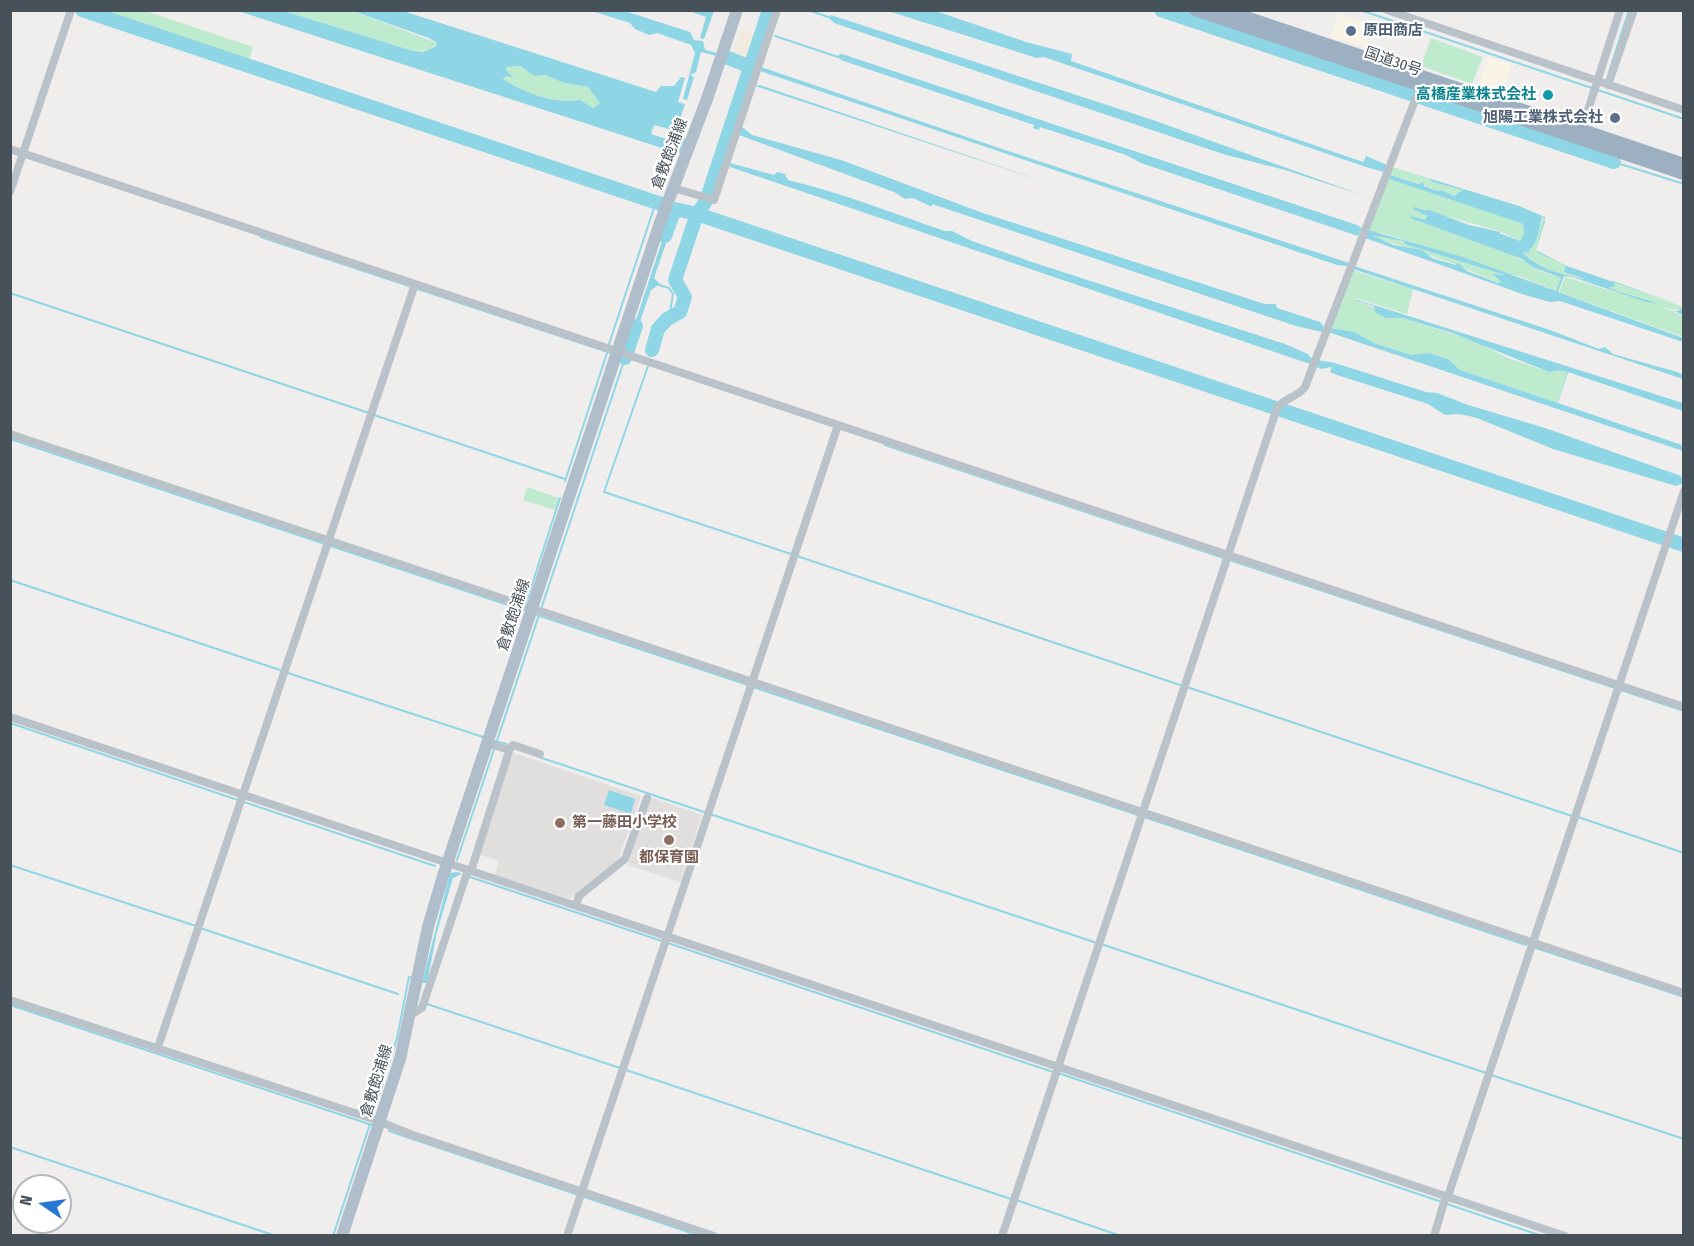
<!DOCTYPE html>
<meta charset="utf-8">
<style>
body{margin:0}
#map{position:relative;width:1694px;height:1246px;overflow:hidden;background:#f0eded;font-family:"Fira Sans Condensed",sans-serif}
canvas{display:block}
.frame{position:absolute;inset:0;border:12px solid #475159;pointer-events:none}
.north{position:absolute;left:12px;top:1174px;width:60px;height:60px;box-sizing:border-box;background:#fff;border:2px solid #b5b9bd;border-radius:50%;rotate:283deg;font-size:16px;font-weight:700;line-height:24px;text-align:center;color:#475159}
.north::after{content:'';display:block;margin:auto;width:21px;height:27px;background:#2677d1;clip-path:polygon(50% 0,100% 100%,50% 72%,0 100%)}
</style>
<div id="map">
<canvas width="1694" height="1246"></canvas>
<div class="frame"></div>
<div class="north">N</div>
</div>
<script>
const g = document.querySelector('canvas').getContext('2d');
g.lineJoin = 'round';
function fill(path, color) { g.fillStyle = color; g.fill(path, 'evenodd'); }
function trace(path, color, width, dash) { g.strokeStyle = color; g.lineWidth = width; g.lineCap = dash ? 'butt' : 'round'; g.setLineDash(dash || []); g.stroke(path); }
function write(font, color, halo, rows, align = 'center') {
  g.font = font + ' "Fira Sans Condensed","Noto Sans JP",sans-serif'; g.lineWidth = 4.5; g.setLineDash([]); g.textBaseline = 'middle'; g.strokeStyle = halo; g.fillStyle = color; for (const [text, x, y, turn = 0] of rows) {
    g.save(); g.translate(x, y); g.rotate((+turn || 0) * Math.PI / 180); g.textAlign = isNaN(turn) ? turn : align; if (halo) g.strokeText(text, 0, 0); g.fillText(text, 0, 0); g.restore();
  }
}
const commercial = new Path2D(`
 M1338,14L1372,25L1365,47L1331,37Z
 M1488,57L1512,64L1503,94L1478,86Z`);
const education = new Path2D(`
 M511,752L641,796L618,860L570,899L495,875L499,861L478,854Z
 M650,797L702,815L680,882L628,865Z`);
const green = new Path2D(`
 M91,11H146L253,47L248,64Z
 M284,11H353L437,43L430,51L410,50Z
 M1431,38L1483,57L1472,84L1421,66Z
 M520,66L534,76L545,75L564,83L588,87L600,103L592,108L580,100C557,105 522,92 503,79L506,76L507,67Z
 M1392,167L1430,179L1432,182L1464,190L1454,196L1441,190L1437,191L1422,184L1390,175Z
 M1388,177L1523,224L1524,233L1520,241L1499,231L1415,207L1427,217L1425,220L1412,216L1411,218L1511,254L1543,272L1561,278L1557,291L1521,277L1506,273L1495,276L1501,283H1498L1452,263L1374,237L1368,230ZM1379,232L1481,264V267L1382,235Z
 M1540,216L1545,221L1536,250L1567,266L1565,272L1585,280C1564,274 1537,270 1523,251L1527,252C1537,241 1540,231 1540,216Z
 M1352,270L1413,289L1407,314L1356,298L1351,302L1355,300C1367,303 1394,319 1403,318L1477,342L1508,358L1549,372L1558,370L1568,372L1558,403L1460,370L1448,359L1429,353L1411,355L1329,329L1340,300L1351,302L1341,299Z
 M1565,277L1658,305L1683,316V337L1559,292Z
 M1613,281L1683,307V310C1661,311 1634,293 1610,289Z
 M527,487L559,498L555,510L523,500Z`);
const sand = new Path2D(`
 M741,28L759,35L748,64L731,58Z`);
const water = new Path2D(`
 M238,11H284L410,50L423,52L435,47L437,43L429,38L353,11H403L656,92L661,86H674L681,77L685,78L678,102L685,104L676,131L654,125L651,134L666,139L670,132L686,139L681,153L665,149ZM520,66L534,76L545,75L564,83L588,87L600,103L593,108L580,100C557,105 522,92 503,79L506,76L513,77L506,70L507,67Z
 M592,11H625L690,32L694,40L703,41L705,50L718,53L717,56L701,52L696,72L690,75L694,77L687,100L683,99L695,53L691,45L657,33L649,35L635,29L630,23Z
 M689,11H714L704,39L700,38L706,17Z
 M888,11H936L1026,42L1072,54L1071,61L1363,162L1366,156L1387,165L1384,172L1366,167L1044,57L1037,58Z
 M831,15L1150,119L1365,196L1285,170L1226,155L887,41L834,23L830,19Z
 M842,54L1357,225L1362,228L1358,236L1141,163L1126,155L1040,127L1039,130L1033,128L1034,125L841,60L838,55Z
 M761,67L1002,149L1349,263L1348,266L1337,265L760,71Z
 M760,85L1054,185L755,86Z
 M741,126L752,135L841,160L983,213L1265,304H1276L1277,308L1320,322L1324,327L1322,332L1296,326L932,204V207L913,198L905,199L894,192L739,135Z
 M730,163L774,175L777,172L785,174L788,180C843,193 892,213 945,231H952L972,241L1035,263L1285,344L1308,354L1312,359L1310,364L730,167Z
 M1392,167L1519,206L1545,217L1536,249L1539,253L1567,266L1683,306L1613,281L1615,286L1609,288C1627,295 1660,302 1675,312L1682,309L1683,315L1659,304L1646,302L1572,277L1564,276L1558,292L1683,338V342L1560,301L1550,302L1525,295L1365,238ZM1392,167L1430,179L1432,182L1463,190L1454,196L1441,190L1437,191L1424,186L1423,182L1419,184L1390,175ZM1387,178L1523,224L1524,233L1520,241L1499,233L1501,232L1469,225L1427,209L1429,211L1414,207L1413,209L1427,216L1425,220L1412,216L1410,218L1520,258L1533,267L1561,278L1556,291L1463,257L1368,230ZM1542,216L1545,221L1536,250L1566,266L1564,272L1585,279C1566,276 1535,268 1523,252L1531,253L1528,251C1539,243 1539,226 1542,216ZM1371,235L1403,241L1405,244L1505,275L1493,274L1501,282L1498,283L1467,271L1458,263L1455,265L1432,258L1422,250L1394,245Z
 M669,220L673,223L654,278L660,284L651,290L633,341H629Z
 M1354,266L1550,330L1599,349L1605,347L1613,354L1677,372L1683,375V379L1353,269Z
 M1355,299L1683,403V411L1568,372L1558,403L1682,445L1683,451L1328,332L1340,300L1352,302ZM1341,300L1352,302L1355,300L1374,306L1375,312L1386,318H1403L1452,333L1549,372L1558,370L1567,372L1558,403L1460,370L1448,359L1429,353L1411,355L1374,343L1354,332L1329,328Z
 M1317,360L1335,363L1426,392L1437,393L1468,405L1545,428L1681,476L1683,483L1676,486L1553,449L1477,418L1460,414L1445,415L1428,404L1337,375L1330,372L1332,367L1321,369L1315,366Z
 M609,790L635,799L631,814L604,805Z
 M457,872L462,874L453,878L437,932L427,983H422L450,873Z`);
const stream = new Path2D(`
 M808,10L831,18
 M1360,10L1684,119
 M763,31L765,32
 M775,36L841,58
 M751,66H753
 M1609,72L1629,10
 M746,82L748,83
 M729,131L732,132
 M719,161L722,162
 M1614,162L1684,184
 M261,237L611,353
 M659,285L669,288L673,294L669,318
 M10,293L369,413
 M608,347L656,202
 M648,366L604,492L791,554
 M374,415L565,479
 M10,439L523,610
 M885,445L1224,558
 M565,481L607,353
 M797,556L1180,685
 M1230,560L1684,711
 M10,580L283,671
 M526,603L560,498
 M537,615L748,685
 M288,673L483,737
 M753,687L1138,815
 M1187,687L1572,816
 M10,723L238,800
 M495,741L506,744
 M539,757L704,812
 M244,802L435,866
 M710,814L1097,943
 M1144,817L1526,945
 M1578,817L1684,853
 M457,860L625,358
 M10,865L196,926
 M467,876L662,941
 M203,929L398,994
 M668,943L1053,1072
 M1101,944L1486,1073
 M1536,948L1684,997
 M427,1004L620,1068
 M10,1005L372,1125
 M626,1070L1011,1199
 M1058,1073L1442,1202
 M1491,1075L1684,1139
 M374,1112L397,1038L409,977L413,978
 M389,1131L700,1236
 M10,1147L276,1236
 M1016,1200L1121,1236
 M1447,1204L1542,1236
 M333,1236L370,1124`);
const river = new Path2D(`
 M82,10L661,204
 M1161,10L1614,162
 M728,58L751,67
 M665,236L675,209L697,214L706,201L769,10
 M652,350L658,329L667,319L680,312L685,297L675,280L697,214L1684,545
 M625,358L636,326`);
const minor = new Path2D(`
 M1387,10L1684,110
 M1608,85L1634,10
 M1581,132L1620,10
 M10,149L1684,707
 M674,188L714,200L777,10
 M10,192L71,10
 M10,434L1684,993
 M10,717L1565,1236
 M487,743L509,750
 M471,871L510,748L513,745L540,754
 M576,905L579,896L625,859L647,798
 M10,1000L376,1120L410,1134L714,1236
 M411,1015L422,1008L468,870
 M157,1050L415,284
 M1448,1196L1684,491
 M567,1236L838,425
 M1002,1236L1277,408C1284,398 1298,397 1305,387L1422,82
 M1434,1236L1446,1196`);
const primary = new Path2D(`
 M342,1236L400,1059L428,927L443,876L661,220L707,99L737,10`);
const trunk = new Path2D(`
 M1195,10L1684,174
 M1225,10L1684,164`);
const markers = [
 [1351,31,6,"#5c6f8a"],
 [1548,95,6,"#0f9aa8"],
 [1615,118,6,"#5c6f8a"],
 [560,823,6,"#8d6e63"],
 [669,840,6,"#8d6e63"]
];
const serviceNames = [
 ["原田商店",1363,31],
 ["旭陽工業株式会社",1603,118,"right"]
];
const streetNames = [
 ["国道30号",1393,62,19],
 ["倉敷飽浦線",670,154,-69],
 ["倉敷飽浦線",514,615,-72],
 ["倉敷飽浦線",377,1081,-73]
];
const cultureNames = [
 ["高橋産業株式会社",1536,95]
];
const educationNames = [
 ["第一藤田小学校",572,823],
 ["都保育園",669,858,"center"]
];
fill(commercial, '#faf4e7');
fill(education, '#e1dede');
fill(green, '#beebce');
fill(sand, '#f0eadf');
fill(water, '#8ed6e5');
trace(stream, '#8ed6e5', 2);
trace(river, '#8ed6e5', 14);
trace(minor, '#bac2c9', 8);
trace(primary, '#afbeca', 12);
trace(trunk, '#9cb0c2', 12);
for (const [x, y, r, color] of markers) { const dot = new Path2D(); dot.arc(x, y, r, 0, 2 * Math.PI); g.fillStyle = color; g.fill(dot); trace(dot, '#fff', 2); }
write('bold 15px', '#4e5e75', '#fff', serviceNames, 'left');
write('15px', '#475159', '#fff', streetNames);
write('bold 15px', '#0d838f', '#fff', cultureNames, 'right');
write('bold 15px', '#785e54', '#fff', educationNames, 'left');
</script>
